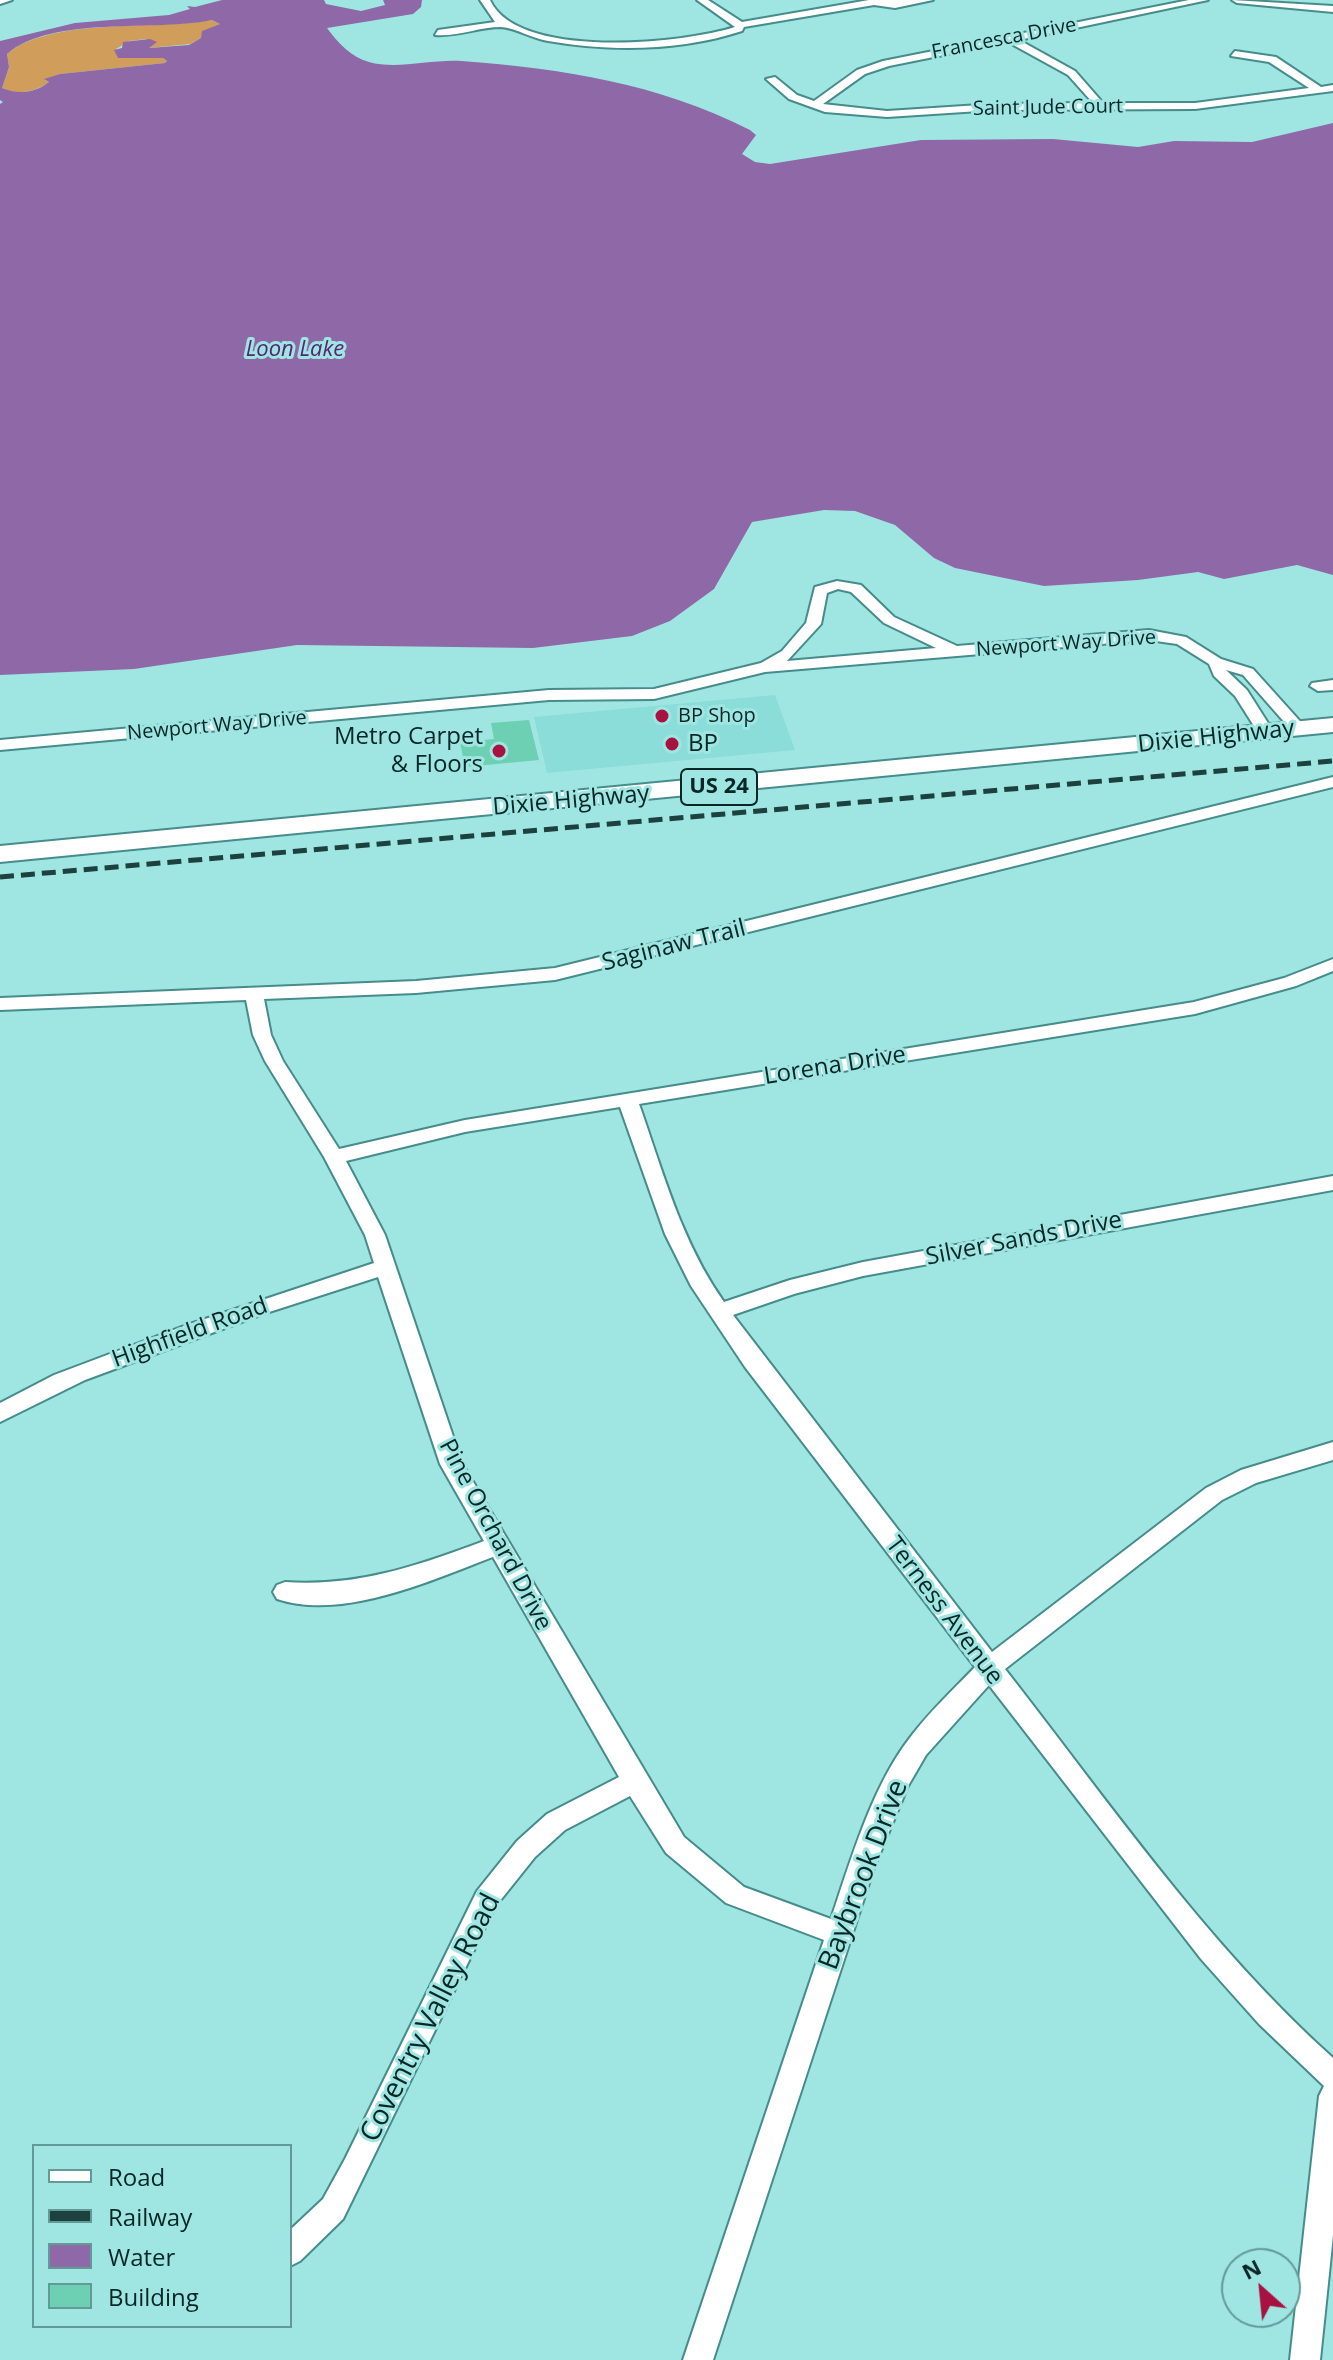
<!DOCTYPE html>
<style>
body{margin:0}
#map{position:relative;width:1333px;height:2360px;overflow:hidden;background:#9fe6e3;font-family:"Open Sans",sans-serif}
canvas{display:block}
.legend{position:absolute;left:32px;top:2144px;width:260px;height:184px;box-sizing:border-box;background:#9fe6e3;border:2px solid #639a97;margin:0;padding:10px 14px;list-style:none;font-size:24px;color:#082726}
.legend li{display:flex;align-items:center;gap:16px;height:40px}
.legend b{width:40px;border:2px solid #639a97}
.north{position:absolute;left:1221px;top:2248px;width:80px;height:80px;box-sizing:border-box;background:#9fe6e3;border:2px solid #639a97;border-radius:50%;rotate:333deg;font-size:22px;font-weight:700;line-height:32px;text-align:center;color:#082726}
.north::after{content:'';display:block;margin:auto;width:28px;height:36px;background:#a81140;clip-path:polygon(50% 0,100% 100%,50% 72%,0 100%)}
</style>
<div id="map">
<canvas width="1333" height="2360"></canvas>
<ul class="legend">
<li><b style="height:10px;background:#fff"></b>Road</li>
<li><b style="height:10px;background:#1c413f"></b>Railway</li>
<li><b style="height:22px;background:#8f68a7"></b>Water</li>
<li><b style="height:22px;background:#6dd0b2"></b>Building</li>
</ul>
<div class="north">N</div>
</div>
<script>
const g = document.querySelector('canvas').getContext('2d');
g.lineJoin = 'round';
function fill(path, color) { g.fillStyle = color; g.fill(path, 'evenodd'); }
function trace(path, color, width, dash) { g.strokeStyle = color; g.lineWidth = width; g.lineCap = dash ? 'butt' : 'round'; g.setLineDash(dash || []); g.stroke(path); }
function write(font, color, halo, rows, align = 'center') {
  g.font = font + ' "Open Sans",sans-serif'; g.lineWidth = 6; g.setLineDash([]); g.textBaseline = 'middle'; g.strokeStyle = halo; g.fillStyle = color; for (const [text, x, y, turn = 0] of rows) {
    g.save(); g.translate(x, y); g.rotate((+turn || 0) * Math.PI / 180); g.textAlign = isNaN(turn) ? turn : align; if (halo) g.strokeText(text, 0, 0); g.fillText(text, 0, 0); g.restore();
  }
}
const built = new Path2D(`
 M775,695L795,750L547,773L534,717Z`);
const green = new Path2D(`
 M212,20L220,24L203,31L201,38L190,44L148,48L146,39L129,41L116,49L118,58H163L167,61L165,63L60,74L45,80L49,82C35,92 18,96 2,88L9,67L7,54C51,17 157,30 212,20Z`);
const water = new Path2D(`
 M222,0H324L326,4L361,11L385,5L383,0H422L421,7L413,14L327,28C338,43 351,57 369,62C397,70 431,59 461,61C565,69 656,83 750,130L756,135L742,154L755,162L770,164L921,140L1053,139L1138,147L1174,141L1252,142L1333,123V575L1297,565L1224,579L1198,572L1138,580L1044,586L955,568L934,558L895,525L855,511L824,510L752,522L714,589L670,621L632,636L533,648L297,645L134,669L0,675V104L3,102L0,100V41L75,23L169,15L190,9L187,6L195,7ZM212,20L220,24L202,31L201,38L189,45L149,48L157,42L150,39L123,42L122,48L114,50L118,58H163L167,61L165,63L60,74L44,79L49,82C35,93 18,95 2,88L9,67L7,54C52,15 156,32 212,20Z`);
const building = new Path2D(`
 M529,720L539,760L465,767L460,742L494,739L491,723Z`);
const minor = new Path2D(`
 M0,0H12L0,4Z
 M480,0H490C517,60 682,44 735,27L697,0H708L742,22L869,0H933L895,8L874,5L744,27L742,31C681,51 612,52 548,41C533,39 516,28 501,27C479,27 457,37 435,35L438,30L495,22Z
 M1189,0H1208L1019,40L1075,71L1103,103H1195L1309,88L1269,62L1231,56L1235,51L1276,57L1321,87L1333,85V91L1195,109L995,110L887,117L825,112L789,99L766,79L775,77L797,95L814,101L857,70L883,61ZM1008,42L1068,75L1093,103L995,104L887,111L823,104L865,74L889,66Z
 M1232,0L1333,6V12L1237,3Z
 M837,581L861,585L894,617L957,646L1149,630L1186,637L1221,659L1253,669L1307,729L1305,732H1293L1243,675L1226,670L1247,690L1273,731L1265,736L1259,734L1235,696L1214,676L1209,664L1177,644L1149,640L765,672L654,699L549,700L0,750V740L549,690L654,689L761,663L782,651L806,623L815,587ZM838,589L851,592L884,623L936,648L787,661L821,624L827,593Z
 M1333,680V690L1318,691L1310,686L1312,683Z
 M1333,777V787L555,980L416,993L264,999L271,1035L283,1061L339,1149L465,1120L1194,1002L1284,978L1333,959V971L1296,986L1195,1014L639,1104C663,1172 682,1243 724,1302L790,1280L863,1262L1333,1176V1190L863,1276L794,1294L733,1315L992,1652L1206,1488L1241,1470L1333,1442V1460L1256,1483L1222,1500L1005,1669C1109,1802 1207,1945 1333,2058V2235L1320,2360H1290L1319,2096L1324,2086L1259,2024L1201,1959L989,1685L926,1755L908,1786L874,1868L713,2360H683L824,1940L726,1903L666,1853L630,1796L565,1830L535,1857L495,1907L343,2219L300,2261L290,2266V2230L323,2199L345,2159L477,1891L517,1841L547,1814L619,1777L493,1557C432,1580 343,1621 277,1599L273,1592L277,1585L285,1582C357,1587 417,1566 484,1541L440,1464L378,1277L263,1314L85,1380L0,1422V1403L54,1375L184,1326L374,1263L365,1235L324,1157L265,1061L253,1035L246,1000L0,1010V998L416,981L555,968ZM620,1107L665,1234L691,1286L745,1367L975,1667C953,1690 928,1713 909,1739C872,1787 850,1862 831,1919L744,1887L684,1837L462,1463L385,1235L346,1161L465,1132Z`);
const primary = new Path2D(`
 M1333,718V732L0,862V846Z`);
const rail = new Path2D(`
 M0,877L1333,761`);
const markers = [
 [662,716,8,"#a81140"],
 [672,744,8,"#a81140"],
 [499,751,8,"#a81140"]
];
const farStreetnames = [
 ["Francesca Drive",1004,39,-11],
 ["Saint Jude Court",1048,108,-1],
 ["Newport Way Drive",1066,644,-4],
 ["Newport Way Drive",217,726,-5]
];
const farPoinames = [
 ["BP Shop",678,716]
];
const farWaternames = [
 ["Loon Lake",295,350]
];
const shields = [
 [719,787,76]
];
const shieldNames = [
 ["US 24",719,787]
];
const poiNames = [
 ["Metro Carpet",483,737],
 ["& Floors",483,765],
 ["BP",688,744,"left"]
];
const streetNames = [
 ["Dixie Highway",1216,737,-6],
 ["Dixie Highway",571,801,-5],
 ["Saginaw Trail",674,946,-14],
 ["Lorena Drive",835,1066,-9],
 ["Silver Sands Drive",1024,1239,-11],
 ["Highfield Road",190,1333,-20],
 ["Pine Orchard Drive",495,1535,62],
 ["Terness Avenue",944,1611,53]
];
const nearStreetnames = [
 ["Baybrook Drive",864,1875,-69],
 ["Coventry Valley Road",431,2018,-63]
];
fill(built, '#8addd9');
fill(green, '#d09d5b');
fill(water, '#8f68a7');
fill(building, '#6dd0b2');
trace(minor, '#458c8a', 4);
trace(primary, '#458c8a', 4);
fill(minor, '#fff');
fill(primary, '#fff');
trace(rail, '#1c413f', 5, [14, 7]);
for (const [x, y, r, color] of markers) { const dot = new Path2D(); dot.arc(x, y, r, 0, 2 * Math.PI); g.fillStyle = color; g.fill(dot); trace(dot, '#9fe6e3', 3); }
write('20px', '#082726', '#9fe6e3', farStreetnames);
write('20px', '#082726', '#9fe6e3', farPoinames, 'left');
write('italic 22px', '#592573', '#9fe6e3', farWaternames);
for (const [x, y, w] of shields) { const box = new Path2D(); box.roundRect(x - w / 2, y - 18, w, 36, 6); g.fillStyle = '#9fe6e3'; g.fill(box); trace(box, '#082726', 2); }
write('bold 22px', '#082726', null, shieldNames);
write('24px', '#082726', '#9fe6e3', poiNames, 'right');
write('24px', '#082726', '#9fe6e3', streetNames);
write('28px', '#082726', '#9fe6e3', nearStreetnames);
</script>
